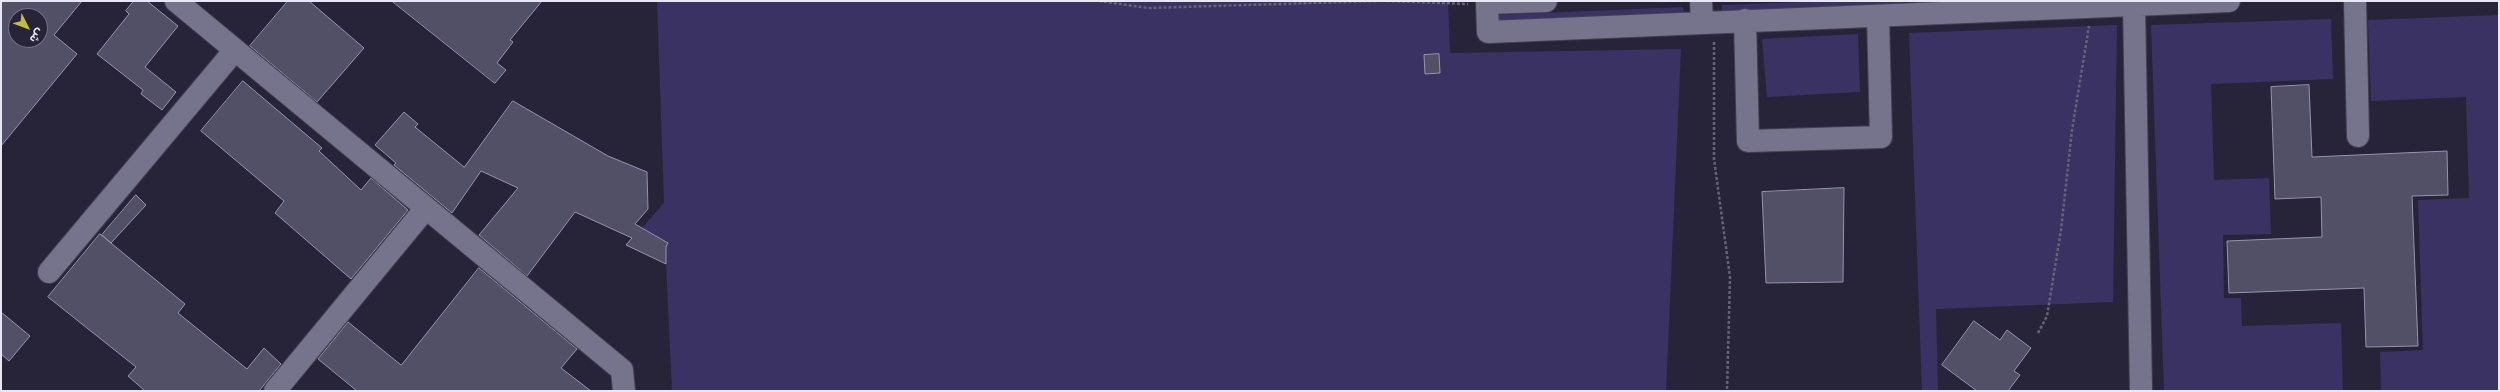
<!DOCTYPE html>
<meta charset="utf-8">
<style>
body{margin:0}
#map{position:relative;width:2500px;height:392px;overflow:hidden;background:#272439;font-family:"Roboto Condensed","Noto Sans Arabic",sans-serif}
canvas{display:block}
.frame{position:absolute;inset:0;border:2px solid #e8e7f5;pointer-events:none}
.north{position:absolute;left:8px;top:8px;width:40px;height:40px;box-sizing:border-box;background:#272439;border:1px solid #747284;border-radius:50%;rotate:132deg;font-size:11px;font-weight:700;line-height:16px;text-align:center;color:#e8e7f5}
.north::after{content:'';display:block;margin:auto;width:14px;height:18px;background:#bfbe41;clip-path:polygon(50% 0,100% 100%,50% 72%,0 100%)}
</style>
<div id="map">
<canvas width="2500" height="392"></canvas>
<div class="frame"></div>
<div class="north">ش</div>
</div>
<script>
const g = document.querySelector('canvas').getContext('2d');
g.lineJoin = 'round';
function fill(path, color) { g.fillStyle = color; g.fill(path, 'evenodd'); }
function trace(path, color, width, dash) { g.strokeStyle = color; g.lineWidth = width; g.lineCap = dash ? 'butt' : 'round'; g.setLineDash(dash || []); g.stroke(path); }
const green = new Path2D(`
 M657,1H1448L1450,53L1681,49L1666,391H672L665,241L642,228L664,203Z
 M1828,1H1901L1902,4L1722,11V5Z
 M1683,7L1684,12L1494,21V15Z
 M2499,15V391H2381L2380,352L2423,350L2418,200L2469,198L2466,97L2371,101L2368,20Z
 M2331,19L2333,79L2211,84L2214,180L2269,178L2271,234L2223,235L2224,298H2241L2242,326L2341,323L2343,391H2164L2151,25Z
 M2117,25L2113,302L1936,309L1938,391H1922L1909,33Z
 M1858,34L1860,92L1767,97L1762,39Z`);
const building = new Path2D(`
 M1,1H82L54,35L77,54L1,146ZM16,16H40V40H16Z
 M134,1H147L178,26L145,67L176,92L162,110L141,94L143,90L97,54L129,14L126,11Z
 M288,1H309L364,48L317,102L250,46Z
 M392,1H542L510,40L513,42L497,63L506,70L495,83Z
 M1439,54L1440,73L1425,74L1424,55Z
 M243,81L322,148L319,151L361,190L371,178L408,210L351,279L275,213L284,201L201,131Z
 M2309,85L2312,157L2447,151L2448,195L2412,196L2418,346L2366,347L2364,288L2229,293L2227,241L2322,237L2321,197L2275,199L2271,87Z
 M513,101L608,156L647,172L648,209L635,224L668,243L666,247V264L626,245L632,238L575,212L527,276L479,235L518,188L481,171L452,213L394,165L396,163L375,145L404,112L418,124L415,127L464,167Z
 M1844,188L1843,282L1766,283L1762,192Z
 M136,195L146,205L111,243L102,235Z
 M100,234L185,304L178,313L247,369L264,348L281,364L259,391H145L128,376L136,367L48,297Z
 M479,268L577,349L561,368L591,391H357L318,359L348,322L401,365Z
 M1,312L30,336L9,361L1,354Z
 M1974,321L2000,340L2007,330L2031,348L2014,371L2020,375L2008,391H1977L1942,365Z`);
const path = new Path2D(`
 M1099,1L1148,8L1378,1
 M1387,1L1468,4
 M1714,42V159L1730,277L1727,391
 M2038,333L2047,316L2061,230L2072,130L2089,26`);
const minor = new Path2D(`
 M176,1L622,370L624,391
 M1487,1L1488,32L2229,1
 M1701,1L1702,22
 M2355,1L2358,136
 M1487,3L1546,1
 M2134,4L2141,391
 M1745,20L1748,141L1881,137L1878,16
 M49,272L235,50
 M275,391L426,208`);
fill(green, '#3a3263');
fill(building, '#525067');
trace(building, '#9694ae', 1);
trace(minor, '#444152', 24);
trace(path, '#656376', 2.5, [3, 2]);
trace(minor, '#76748c', 22);
</script>
